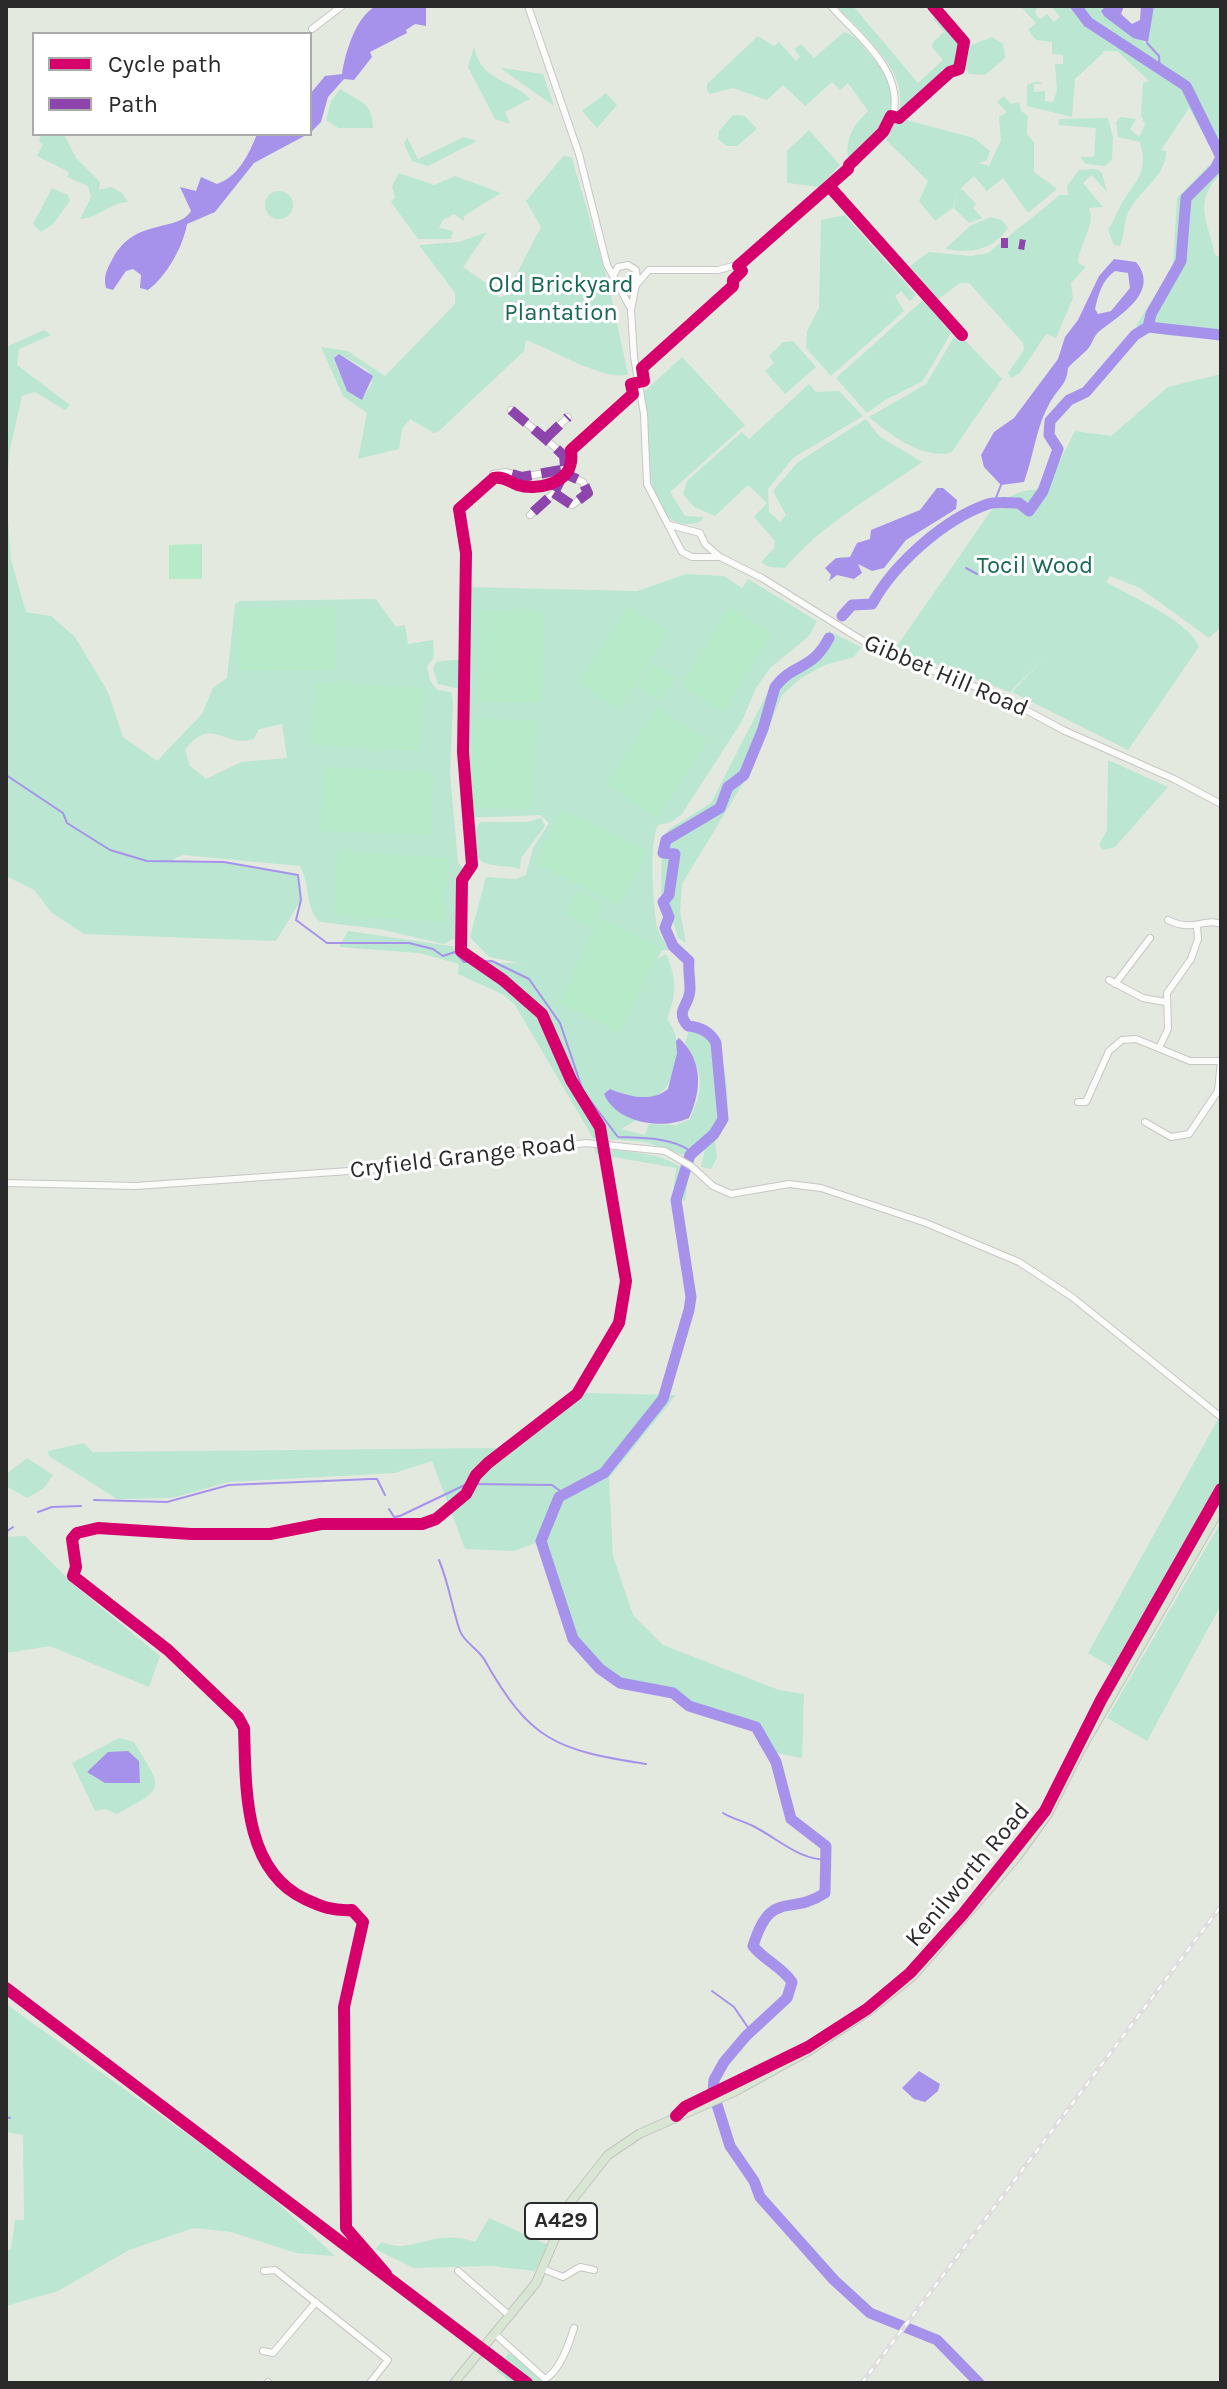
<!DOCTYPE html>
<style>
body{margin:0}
#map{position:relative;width:1227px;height:2389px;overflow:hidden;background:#e4e9e0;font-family:Karla,sans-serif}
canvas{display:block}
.frame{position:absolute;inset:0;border:8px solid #2a2a2a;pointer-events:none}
.legend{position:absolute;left:32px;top:32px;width:280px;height:104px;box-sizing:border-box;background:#fff;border:2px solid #aaa;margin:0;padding:10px 14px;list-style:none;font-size:24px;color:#2a2a2a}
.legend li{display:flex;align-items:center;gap:16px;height:40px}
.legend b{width:40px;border:2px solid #aaa}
</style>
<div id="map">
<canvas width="1227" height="2389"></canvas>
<div class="frame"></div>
<ul class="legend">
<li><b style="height:10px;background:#d6006c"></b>Cycle path</li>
<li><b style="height:10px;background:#8e44ad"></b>Path</li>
</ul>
</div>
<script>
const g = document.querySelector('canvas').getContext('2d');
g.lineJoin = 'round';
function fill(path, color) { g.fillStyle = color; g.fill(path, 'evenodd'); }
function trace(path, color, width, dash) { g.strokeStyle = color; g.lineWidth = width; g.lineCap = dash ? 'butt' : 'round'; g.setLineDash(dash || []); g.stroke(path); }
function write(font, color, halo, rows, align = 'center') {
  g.font = font + ' Karla,sans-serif'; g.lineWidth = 6; g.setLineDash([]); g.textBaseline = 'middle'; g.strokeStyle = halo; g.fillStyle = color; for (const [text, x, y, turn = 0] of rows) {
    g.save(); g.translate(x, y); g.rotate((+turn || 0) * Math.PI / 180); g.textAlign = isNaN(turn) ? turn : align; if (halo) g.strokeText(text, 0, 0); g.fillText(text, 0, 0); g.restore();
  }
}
const green = new Path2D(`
 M837,6H853L918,83L943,60L932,47L933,42L944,32L933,19L939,13L959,36L958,57L950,72L899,118L974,138L990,151L987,160L979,163L989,166L1001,140L999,117L1007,112L997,102L1004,96L1011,104L1019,102L1021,111L1028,116L1027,134L1034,142V172L1057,189L1028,213L1003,178L987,191L974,176L959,190L962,189L976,204L973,208L982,218L969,223L954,208L957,192L953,208L935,221L919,201L928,181L886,140C927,84 872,45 837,6Z
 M1040,6L1035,11L1037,17L1041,19L1047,14L1054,22L1060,17L1053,9L1056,6H1106L1102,14L1145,43L1154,6H1221V173C1193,202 1207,219 1215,255L1221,257V336C1199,339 1155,337 1136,326L1173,266L1177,198L1217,157L1189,108L1161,150L1166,151C1168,173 1140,191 1130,209C1123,222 1125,234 1120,246L1114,245L1108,230C1115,219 1119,206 1127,195C1141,176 1147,167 1140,142L1118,137L1116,122L1121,117L1136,119L1130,129L1139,137L1145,125L1141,115L1143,83L1149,81L1117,51H1100L1104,52L1075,79L1072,117L1027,106V85L1037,81L1043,84H1034V92L1045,91V101L1053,102L1057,90L1055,64H1063V55L1052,54V42L1036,40L1028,30L1036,23L1021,7Z
 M844,32C855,34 863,47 871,56C911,100 887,127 851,160H848C846,137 852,127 868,111L848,83L840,90L832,82L805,106L783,85L767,100L733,88L710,94L707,90V84L758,36L774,46L779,42L796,61L800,57L794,49L801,44L814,58Z
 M992,37L1003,44L1005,58L985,75L969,74L961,63L964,48Z
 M474,47C482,83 510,78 530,99L505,112L510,124L495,119L468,67Z
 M503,68L543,74L554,106L503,70Z
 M340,89C358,101 373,101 373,128H338L326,120L331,101Z
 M606,93L617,105L597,128L582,111Z
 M733,115L745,116L757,129L737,146H727L718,139L719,131Z
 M1108,118L1113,137L1112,160L1105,166L1086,164L1080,157H1094L1096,128L1058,125L1059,119Z
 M809,130L840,165L820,187L787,183V151Z
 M41,134H64L76,158L100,182L99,190L111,187L122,193L128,202C109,203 99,218 80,219L91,197L88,186L67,177L69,172L37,156L43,144L39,142Z
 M407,137L418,159L464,137L477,141L428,166L412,161L404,144Z
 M564,155L572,158L608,282L628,374C608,383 551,349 526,340L524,351L439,431L434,433L410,419L402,429L399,449L358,459L367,413L343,396L321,347L348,351L385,376L455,304V293L419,245L459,242L487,232L463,267L486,283L498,297L505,296L541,227L526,201ZM339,354L368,370L372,383L362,399L347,391L334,358Z
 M1096,169L1102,173L1107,192L1092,175L1083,183L1103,207L1089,208C1096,226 1079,244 1078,263L1086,267L1071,283L1073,298L1056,338L1046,334L1020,373L1011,378L1008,373L1024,350L1023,343L969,283H960L937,300L909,267L929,252L971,256L988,253L1060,195H1068L1067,186L1079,170Z
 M399,173L434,185L455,176L501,193L464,216V221L454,214L443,220L439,228L453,231L451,239H418L391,202L395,198L392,186Z
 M52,188L68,195L70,201L53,224L41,232L33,224Z
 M265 205a14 14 0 1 1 28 0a14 14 0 1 1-28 0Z
 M845,215L916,295L910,301L901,291L895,296L904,311L831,376L806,348L807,331L819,308L821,220Z
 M991,217L1002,220L1008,228C993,250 971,254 945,249L970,226Z
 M923,300L951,333L923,381L885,400L867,413L836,378Z
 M44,330L51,335L19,349L17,365L70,405L65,410L35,392L22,396L10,449L6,490V347Z
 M954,337L959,342L964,339L1002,379L951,453C920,458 892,436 869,417L926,384Z
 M793,341L816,367L785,394L765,371L774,363L769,356L783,342Z
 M682,357L745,425L670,492L685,516L704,517L700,522C638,541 649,426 644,392Z
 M1221,374V627L1209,638L1140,588L1110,576L1106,582C1128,595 1191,622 1199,647L1128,750L1012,692L1046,657L1010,692L895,649L990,512C1008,495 1021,488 1045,490L1075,431L1111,436L1168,387Z
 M809,384L816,392L839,391L863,416L793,458L768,489L769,512L780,522L786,515L773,491L798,462L866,419L879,436L922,462C874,496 823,523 785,568L769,567L761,562L774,548L775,541L754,517L767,503L748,485L715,516L694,507L683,494L687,481L742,432L749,439Z
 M6,492L11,560L26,612L51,616L75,637L108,692L123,737L157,761L202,714L213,688L227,678L235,604L240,601L376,599L396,627L405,625L408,644L433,640L434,657L427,667L430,680L437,690L451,692L453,701L450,774L458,862L465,872L459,936L444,944L379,929L321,922C305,912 310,882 300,866L183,855L172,860L224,862L298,875L301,900L276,941L84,934L52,913L34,890L6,876ZM282,724L287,758L241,762L206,779L190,766L185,750C212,714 223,749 254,739L259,729Z
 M686,574L724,576L742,588L748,579L817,621L809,636L770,668L756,688L742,721L682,814L671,822L658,825C649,841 653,906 657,927C659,935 665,942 669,950H662L657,959L666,954C677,979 677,994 667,1019C677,1032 679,1045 676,1061C669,1104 644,1103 610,1089L604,1095L622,1114L636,1120L621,1129L645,1135L649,1124L676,1125L690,1119C706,1083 702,1073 685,1042L689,1031L698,1030C707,1036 715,1044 719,1054C729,1075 733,1124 715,1141L717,1158L711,1169L701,1167L705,1150L697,1151L692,1158L646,1142L593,1138L515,1005L504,995L458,974L459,964L419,953L339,947L348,931L464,948C473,952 476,958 485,961C495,964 512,962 524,964L489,957L470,937L486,877L516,879L526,875L533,848L549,823L540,815L466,818L463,724L467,587L637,591Z
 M829,631L861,647L854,657L825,665L801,678L782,695L751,770L682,884L680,911L686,943L678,938L669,907L661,903L662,839L669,829L711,803L775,678L817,652Z
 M463,659L460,689L438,684L433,669L436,662Z
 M1108,760L1168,787L1115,847L1103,850L1099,845L1107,830Z
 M541,818L545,826L521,858L520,869C501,863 477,871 473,846C472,836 474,829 480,822H527Z
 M594,1147C630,1154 659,1149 689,1173L685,1201L676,1200L673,1192L676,1168L596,1154Z
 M582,1393L676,1395L609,1478L613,1556L633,1615L663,1645L779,1690L804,1694L802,1758L771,1752L766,1739L751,1723L689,1706L673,1693L620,1683L600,1669L568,1631L541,1541L514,1551L465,1549L432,1461L395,1473L229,1482L172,1498L117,1499L49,1456L48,1451L84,1443L93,1452L499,1448L465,1481L473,1482L495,1459Z
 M1221,1414V1481L1113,1668L1088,1653Z
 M27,1458L53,1475L44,1488L27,1498L6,1486V1474Z
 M1221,1522V1605L1147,1741L1107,1718Z
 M25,1536L75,1586L160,1656L149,1687L50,1646L6,1653V1537Z
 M119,1738L134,1742C162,1789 168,1787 117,1814L105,1809L95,1811L72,1763Z
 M6,2004L259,2186L335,2256L296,2253L231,2232L194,2228L129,2250L58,2291L6,2306V2249L11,2250L15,2220H24L23,2135L6,2132Z
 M489,2218L548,2245L535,2271L492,2266L414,2268L375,2249L382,2242C411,2256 434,2227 475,2242Z
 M514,2353L542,2383H511L496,2370L508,2354Z`);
const pitch = new Path2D(`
 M202,544V579H169V545Z
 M628,606L669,631L620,709L579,683Z
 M336,607L337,670L239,671L238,608Z
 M729,607L772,633L724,712L682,686Z
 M481,610L544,612L542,703L479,702Z
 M651,664L675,677L662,700L638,687Z
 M315,682L425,688L421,751L311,745Z
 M657,707L708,741L658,818L607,784Z
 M475,718L537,721L532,810L470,807Z
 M323,767L434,772L431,835L321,831Z
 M563,809L648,851L620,906L535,863Z
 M338,851L449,858L444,922L334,915Z
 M577,891L603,903L593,927L566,915Z
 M600,918L661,948L620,1033L559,1003Z`);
const water = new Path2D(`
 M376,6H426V26L415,24L406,30L407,33L370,52L372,57L354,80L344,79L328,97L321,122L310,133V94L325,76L342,74C345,53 356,16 376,6Z
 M1106,6H1124L1121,14L1132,24L1140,20L1141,6H1154L1148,42L1133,38L1104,16L1101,11Z
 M257,134H308L254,163L215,212L187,224C183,247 166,277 148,290L140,288L141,275L133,269L126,271L113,290L106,288C103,276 107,269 113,258C136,217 177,233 191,211L180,187L196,191L201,177L217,184C239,176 249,154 257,134Z
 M1114,259L1136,262C1160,291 1122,314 1101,330C1093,335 1093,344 1087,350C1081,356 1074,361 1068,368C1067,382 1062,385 1054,396C1036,423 1035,452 1024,482L1001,485L984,467L981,455L994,432L1014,418L1058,359L1065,337L1078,320L1099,276ZM1115,271L1128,273L1130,288L1111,311L1098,314L1095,309C1098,295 1102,280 1115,271Z
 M339,354L373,376L362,400L347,391L334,358Z
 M937,488H943L957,500L956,509L906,540L884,568L872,571L858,564L862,573L854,579L837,575L829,581L831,575L825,568L836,558L850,557L857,543L870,539L871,530L920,510Z
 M679,1038C703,1060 702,1090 689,1118C663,1130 617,1124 604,1094L610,1089C627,1096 651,1103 668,1089L677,1053L676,1041Z
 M128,1751L139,1761L140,1783H105L87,1772L108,1752Z
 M919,2071L940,2084L938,2091L925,2102L914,2099L902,2088Z`);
const stream = new Path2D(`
 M1147,43L1159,56L1160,69
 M994,503L1001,485
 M966,568L977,574
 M6,775L63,813L67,823L110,850L147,861L224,862L298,875L301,900L296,920L327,943H409L433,949L443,956L455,952L464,962L492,961L529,979L560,1023L583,1091L618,1137C642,1138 669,1137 689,1150L690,1155
 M473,1484L552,1485L563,1493
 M94,1500L167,1502L229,1485L371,1479H377L385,1495
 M389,1509L394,1517L400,1516L467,1484
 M38,1512L52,1507L81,1506
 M6,1532L13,1527
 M439,1560C449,1584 452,1608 460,1631C464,1642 478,1649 484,1659C530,1741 556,1750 646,1764
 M723,1813C733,1819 743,1821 753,1826C779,1839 798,1860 829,1860
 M712,1991L734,2007L751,2032
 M6,2117L10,2118`);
const river = new Path2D(`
 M1076,6L1088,22L1186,86L1221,157
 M1148,327L1151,314L1181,261L1186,198L1215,169L1221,157
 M842,616L852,605L872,604C894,564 944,519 988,504C997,501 1010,503 1019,503L1029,511L1043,491L1058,449L1049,435L1050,421L1069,400L1086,392L1135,335L1148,327L1221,335
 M829,638C811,672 794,662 775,687L763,729L744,775L728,787L720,808L666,840L663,853L675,854L669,895L663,902L669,917L665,928L673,946L689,961C688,970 690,979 690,989C690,1006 674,1010 688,1026C700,1027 710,1031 716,1043L723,1119L714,1134L690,1155L676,1200L691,1297L689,1310L663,1399L604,1473L559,1497L541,1541L573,1639L600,1669L620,1683L673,1693L689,1706L756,1727L776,1762L791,1819L826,1846L825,1893C789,1917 771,1888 753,1946C765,1961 781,1966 792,1982L787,1998L746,2036L724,2062L714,2080L713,2092L730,2146L754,2181L760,2197L834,2280L870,2313L937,2340L979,2383`);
const minor = new Path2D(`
 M528,6L579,154L607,265L630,307
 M312,29L342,6
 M613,276L618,267L628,265L636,270L637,280
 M511,410C528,425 547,439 564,456L566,469
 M545,439L568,417
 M493,474L506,472L522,477L566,469L554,493L530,515
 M554,493L572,505L588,493L583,482L566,474
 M670,525L700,533L705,544L720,557L762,578L876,649L1002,697L1063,730L1174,779L1221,804
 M720,557H692L682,552L647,484L644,414L634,357L631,310L636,285L649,270H718L744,263L889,128C912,76 862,41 831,6
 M1168,920C1193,933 1205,917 1221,924
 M1109,980L1143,998L1165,1002
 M1115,984L1150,938
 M1159,1048L1168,1029L1167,993L1191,959L1198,939L1197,927
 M1078,1102H1086L1109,1051L1122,1040L1136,1039L1190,1061H1221
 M1145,1122L1171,1137L1189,1134L1218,1091L1221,1060
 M6,1183L136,1186L377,1169L586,1143L665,1151L691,1166L713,1186L731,1194L789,1184L821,1188L926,1223L1019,1262L1072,1297L1221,1417
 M543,2269L563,2277L580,2267L594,2270
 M264,2271L275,2270L388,2360L370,2383
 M458,2271L510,2316
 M495,2334L545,2379C560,2371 569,2344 574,2328
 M263,2351L273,2353L316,2302
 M267,2383L268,2382`);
const major = new Path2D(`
 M454,2383L536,2283L570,2203L608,2155L639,2134L734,2092L810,2050L869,2011L913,1976L1017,1857L1048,1814L1080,1751L1221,1507`);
const rail = new Path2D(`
 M862,2383L1221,1906`);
const quiet = new Path2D(`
 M1001,243H1008
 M1019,244L1025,245
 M511,410C528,425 547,439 564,456L565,466
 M545,439L568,417
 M512,474L522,477L566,469L554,493L530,515
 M554,493L572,505L588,493L583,482L566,474`);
const cycleway = new Path2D(`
 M849,165L883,132L891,116L899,118L950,72L959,69L964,42L933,6
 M829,186L962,335
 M6,1988L527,2383
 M676,2116L685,2107L808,2047L867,2009L910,1973L963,1914L1045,1811L1101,1700L1221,1489
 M386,2274L346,2228L344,2007L363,1922L352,1910C333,1911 322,1907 305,1899C243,1870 246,1788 244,1728L238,1717L168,1650L73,1576L76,1567L72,1539L77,1533L98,1528L191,1534H270L321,1524H422L436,1519L466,1494L476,1475L488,1463L577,1394L619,1323L626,1281L600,1127L571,1080L542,1014L503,980L461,951L462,880L472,865L463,752L466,553L459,509L494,478C504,476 509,482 518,485C535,491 568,484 571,462C572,458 571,454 571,450L633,394L631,384L644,381L642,368L733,286V280L742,271L738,266L848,169`);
const shields = [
 [561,2221,72]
];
const shieldNames = [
 ["A429",561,2221]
];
const parkNames = [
 ["Old Brickyard",561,285],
 ["Plantation",561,313],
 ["Tocil Wood",1035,566]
];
const streetNames = [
 ["Gibbet Hill Road",946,676,23],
 ["Cryfield Grange Road",463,1157,-7],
 ["Kenilworth Road",968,1875,-50]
];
fill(green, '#bae6d2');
fill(pitch, '#b7eac8');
fill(water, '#a692eb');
trace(stream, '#a692eb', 2);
trace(river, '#a692eb', 11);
trace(minor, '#c7c6c5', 8);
trace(major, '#c3c4c1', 10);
trace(minor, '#fbfcfa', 6);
trace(major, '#d9e6d3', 8);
trace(rail, '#dfdede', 5);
trace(rail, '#fff', 2, [6]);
trace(quiet, '#8e44ad', 10, [20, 10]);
trace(cycleway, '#d6006c', 12);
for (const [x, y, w] of shields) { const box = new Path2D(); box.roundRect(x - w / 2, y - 18, w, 36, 6); g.fillStyle = '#fff'; g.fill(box); trace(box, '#2a2a2a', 2); }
write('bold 22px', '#2a2a2a', null, shieldNames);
write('24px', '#196955', '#fff', parkNames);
write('24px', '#2a2a2a', '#fff', streetNames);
</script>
